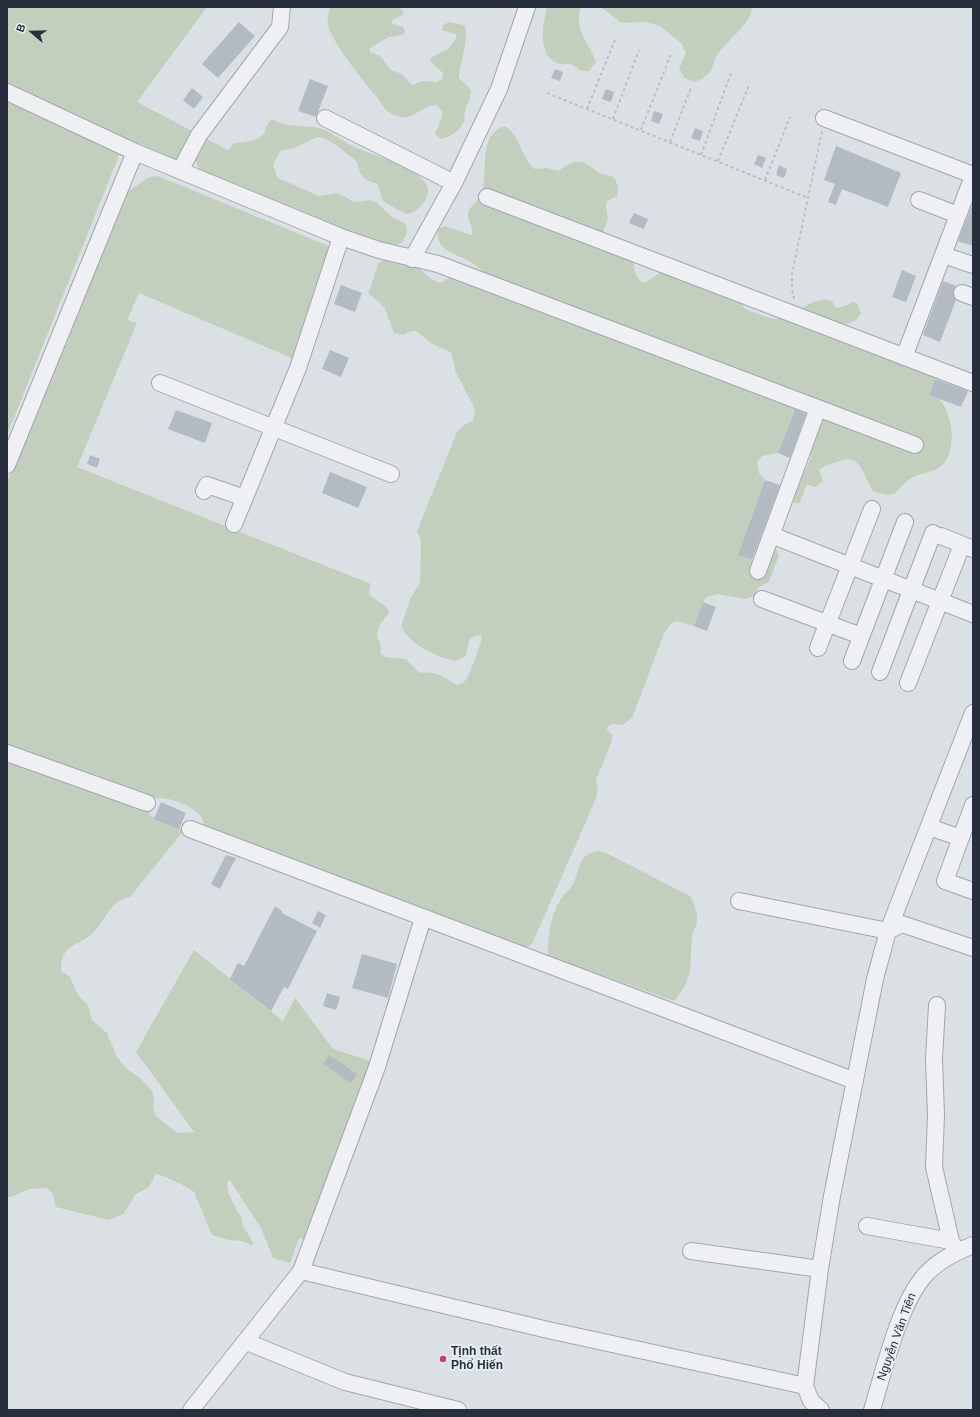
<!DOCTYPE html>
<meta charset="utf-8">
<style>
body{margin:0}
#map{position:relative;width:980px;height:1417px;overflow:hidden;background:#dbe0e5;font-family:Helvetica,sans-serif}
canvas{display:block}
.frame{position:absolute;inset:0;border:8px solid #262f3b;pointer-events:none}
.north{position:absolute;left:12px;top:12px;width:40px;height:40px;-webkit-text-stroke:3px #eaeff3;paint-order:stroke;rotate:290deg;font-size:11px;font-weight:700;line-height:16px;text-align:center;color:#262f3b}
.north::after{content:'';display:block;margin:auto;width:14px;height:18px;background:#262f3b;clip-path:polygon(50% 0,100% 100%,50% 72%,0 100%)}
</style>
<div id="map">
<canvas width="980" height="1417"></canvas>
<div class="frame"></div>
<div class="north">B</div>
</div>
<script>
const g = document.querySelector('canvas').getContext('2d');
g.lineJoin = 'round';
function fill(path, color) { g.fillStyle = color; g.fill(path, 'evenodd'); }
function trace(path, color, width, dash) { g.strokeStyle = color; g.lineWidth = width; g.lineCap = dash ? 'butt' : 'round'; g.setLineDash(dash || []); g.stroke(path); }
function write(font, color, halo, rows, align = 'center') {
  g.font = font + ' Helvetica,sans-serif'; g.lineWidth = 3.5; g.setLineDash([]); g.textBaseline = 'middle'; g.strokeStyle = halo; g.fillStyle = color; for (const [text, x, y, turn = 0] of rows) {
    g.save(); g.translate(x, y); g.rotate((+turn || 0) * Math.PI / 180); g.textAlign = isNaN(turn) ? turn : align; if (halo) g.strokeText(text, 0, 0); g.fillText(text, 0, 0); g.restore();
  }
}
const green = new Path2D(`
 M7,7H207L137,102L194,132L181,160H177L126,138L7,435Z
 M331,7H397L404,12L403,15L392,20V24L403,27L405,31L403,35L389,37L370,48V52L379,55L391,70L402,74L412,85L423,81L437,82L442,79L443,73L430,61L432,57L448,49L457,37L455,34L442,30L443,25L449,22L464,25C471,35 459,64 459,78L471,90C471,99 467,103 465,111C464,114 465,118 464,121C461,131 449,138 440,139L435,134L443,113L437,105C422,105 414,120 401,117C395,116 389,113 385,109C381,105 380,100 376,96C363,81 333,44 328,25C327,19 328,12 331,7Z
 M547,7H581C573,29 589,42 596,62L589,71C576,72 579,67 570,64C567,63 563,65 560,64C536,58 543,24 547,7Z
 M601,7H753C748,28 727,39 716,57C713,62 713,68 710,72C705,77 701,80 694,82L685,78L679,69L686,53L681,43L660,26L645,22L621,23Z
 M272,119C289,129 305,124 322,129C335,134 344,143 357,148C373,156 444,172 425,201C420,208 415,213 406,214L384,202L377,184C364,180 360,176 357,162L336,145L324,138L317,137L294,148L280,151L273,166L278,178L319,196L338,193L354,202L370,200L376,202L392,217L404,223L407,228V233L402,243L392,246L351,234L201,172L194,159L203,139L209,140L228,150L234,143C243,143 259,141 264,133C267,128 266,123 272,119Z
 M505,126C520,135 521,158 535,169L547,168L558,171C563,168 569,163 575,162C585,159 592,169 600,173C604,176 611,174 614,178C618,183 619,191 617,196L607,201L606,207L608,219L603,232V245L635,259C633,270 634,276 643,283C652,281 655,273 665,271L740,301L745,309C751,311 773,320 777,319C797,317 812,294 832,301L835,307L839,308L853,302L857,303L861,313C855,324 848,324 836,324L905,366L935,378L929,395C933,396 937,397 940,400C953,416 958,452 941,466C932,474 919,472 910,479C892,492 901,500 873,491C863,476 861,451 837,462C830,465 825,465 819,470L822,477V482L815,487L807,484L799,504L793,502L791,498L800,474L805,470L811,457L809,451L820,420L796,405L778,453L762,456L757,462L759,473L765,480L738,555L757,562L774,550H777L779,555L769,582L759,587L754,596L746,599L717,594L707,597L703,602L694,626L677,621L671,623L664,634L632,718L623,725L611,724L607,727V730L612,735V741L596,780L598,790L595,801L532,944L528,947H522L204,825C202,807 171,797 155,798L150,804L149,815L184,830L130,897C110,900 105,921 93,933C78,947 61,942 61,971L70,977L78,995L88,1005L92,1020L107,1033L117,1057L127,1069L139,1077L152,1091L154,1097L153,1108L156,1116L177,1133L194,1132L136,1052L194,950L283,1021L295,998L333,1049L371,1061L306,1240L299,1238L290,1263L273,1258L261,1228L229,1179L227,1184L228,1192L237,1211L242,1218L243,1226L253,1242L252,1246L243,1241L229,1240L212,1235L194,1192C191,1188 160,1174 156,1174L149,1187L136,1194L123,1214L109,1220L56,1207L53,1194L47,1188L29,1189L11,1197H7V482L127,192L149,177L158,176L331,247L294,359L139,293L127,320L137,323L77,467L371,584L369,593C374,602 386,602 389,612C385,619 377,626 377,635C378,643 383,643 380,653L385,657L406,659L420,673C438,671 442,677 457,685C460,684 463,683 465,681C469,677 482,642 482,636L477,635L469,640L466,656L455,661C437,657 408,644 401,626L411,597L420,583L421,541L417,531L457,432L464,425L473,421L475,410L472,403L456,373L452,356L450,352L432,344L416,331H411L403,335L394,333L385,309L379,302L368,293L379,263L387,259L417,266L431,279L440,283L456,274L472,285L481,288L490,276C482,271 475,264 467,260C452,252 436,250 438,229L445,226L471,235L473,233C472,227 468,220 468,215C468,206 481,200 483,189C487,169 479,133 505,126Z
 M599,851L606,853L690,896C695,905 699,915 696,926C695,930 692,933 692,938C689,966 695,977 674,1001L548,956C548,936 550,916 561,899C565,893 570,890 573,884C582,867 576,855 599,851Z`);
const building = new Path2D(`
 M239,22L255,36L218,78L202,64Z
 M555,69L563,72L560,81L551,78Z
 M310,79L328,86L316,117L298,111Z
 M192,88L203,97L194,109L183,100Z
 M606,89L614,92L611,102L602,99Z
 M654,111L663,114L659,124L651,121Z
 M695,128L703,131L700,141L691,138Z
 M836,146L901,173L888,207L842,189L836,205L828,202L835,184L824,180Z
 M758,155L766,158L762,168L754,164Z
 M779,165L787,169L784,178L776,175Z
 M973,203V246L958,241Z
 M634,213L648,219L644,229L629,223Z
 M902,270L916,276L906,302L892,297Z
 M943,281L956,286L953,294L956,300L940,342L923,335Z
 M341,285L362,293L355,312L334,304Z
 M330,350L349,358L341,377L322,369Z
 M935,379L968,391L961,407L929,395Z
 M795,409L806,414L790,458L778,453Z
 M176,410L212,423L205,443L168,429Z
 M90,455L100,459L97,468L87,464Z
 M330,472L367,487L358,508L322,493Z
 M765,480L780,485L752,560L738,555Z
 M703,602L716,607L707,631L694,626Z
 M161,802L186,813L179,829L154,819Z
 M226,855L236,858L220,889L211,884Z
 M275,906L282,911V913L317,931L288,989L284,987L271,1011L230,979L238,963L244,966Z
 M318,911L326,915L320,928L312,923Z
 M362,954L397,964L388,998L352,988Z
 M327,993L340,997L336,1010L323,1006Z
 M329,1055L357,1074L351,1083L323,1064Z`);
const path = new Path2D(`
 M547,93L808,198
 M587,109L615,40
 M613,119L639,50
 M641,130L671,54
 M670,142L691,88
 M701,155L731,73
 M718,161L750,83
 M765,180L790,117
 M794,299L792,289V274L822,131`);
const minor = new Path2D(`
 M7,92L135,152L341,237L379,250L438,264L915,445
 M325,118L454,183
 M824,118L973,175
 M180,171L199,135L280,27L282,7
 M487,197L973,383
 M919,200L958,215
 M943,255L973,265
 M412,259L454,183L499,89L527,7
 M962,293L973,297
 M904,357L973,176
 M160,383L391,474
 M7,465L135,152
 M204,491L207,485L245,498
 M234,524L298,368L341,237
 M771,535L973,614
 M941,536L973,549
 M758,571L818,408
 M762,599L861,636
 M818,648L872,509
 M852,661L905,522
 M880,672L933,533
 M908,683L962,545
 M7,753L147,803
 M973,805L945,881L973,891
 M929,827L961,838
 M190,829L855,1081
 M739,901L888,931L902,924L973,948
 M937,1005L934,1059L936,1115L934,1167L951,1241L958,1252
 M867,1226L951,1241
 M691,1251L820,1269
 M301,1271L548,1330L805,1386
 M247,1342L345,1382L458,1410
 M191,1410L301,1271L377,1067L423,918
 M821,1410L811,1401L805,1386L820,1269L832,1196L875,979L888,931L973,713
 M872,1410C884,1371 899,1303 926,1274C939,1260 956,1252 973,1245`);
const markers = [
 [443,1359,4,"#cb405f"]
];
const streetNames = [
 ["Nguyễn Văn Tiên",897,1337,-70]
];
const poiNames = [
 ["Tịnh thất",451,1352],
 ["Phổ Hiến",451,1366]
];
fill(green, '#c3cfbd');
fill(building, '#b3bac2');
trace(minor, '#a1a7af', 18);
trace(path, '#babec4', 2, [3, 3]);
trace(minor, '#eef0f4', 16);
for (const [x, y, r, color] of markers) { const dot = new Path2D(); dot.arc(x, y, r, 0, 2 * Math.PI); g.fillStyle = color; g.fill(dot); trace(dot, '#eaeff3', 1.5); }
write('12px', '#262f3b', '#eaeff3', streetNames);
write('bold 12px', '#262f3b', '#eaeff3', poiNames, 'left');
</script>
